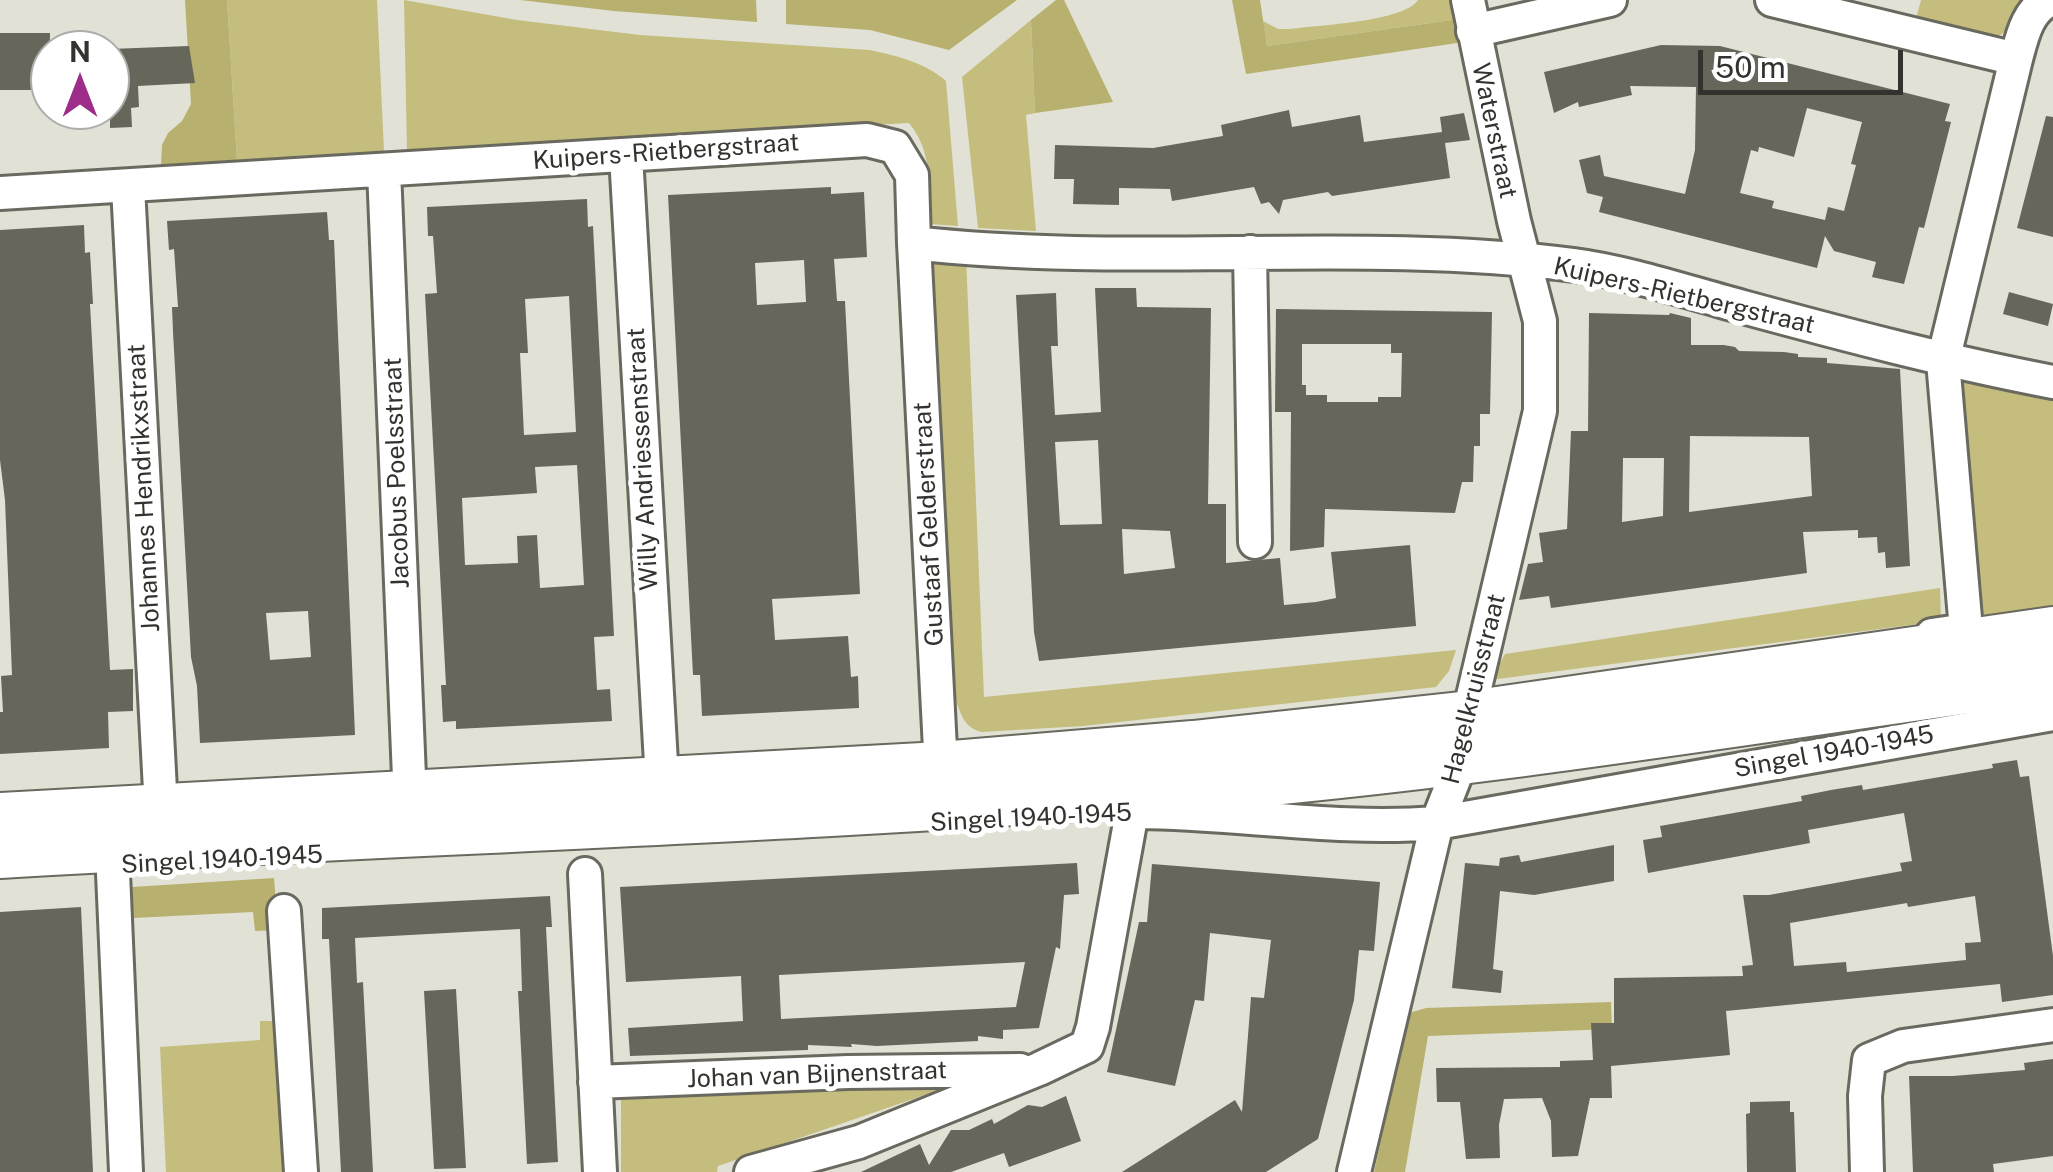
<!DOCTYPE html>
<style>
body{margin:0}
#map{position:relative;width:2053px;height:1172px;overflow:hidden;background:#e2e1d5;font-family:"Public Sans",sans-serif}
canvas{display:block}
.north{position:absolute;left:30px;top:30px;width:100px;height:100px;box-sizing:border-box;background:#fff;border:2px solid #adadab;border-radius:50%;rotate:0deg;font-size:28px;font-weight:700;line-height:40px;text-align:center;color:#33322e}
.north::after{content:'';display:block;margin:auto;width:35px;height:45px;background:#9e2d8a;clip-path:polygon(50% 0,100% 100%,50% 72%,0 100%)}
.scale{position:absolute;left:1698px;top:50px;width:205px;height:45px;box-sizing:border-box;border:5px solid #33322e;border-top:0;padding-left:12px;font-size:30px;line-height:35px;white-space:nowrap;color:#33322e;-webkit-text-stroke:8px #fff;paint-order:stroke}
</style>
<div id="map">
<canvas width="2053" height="1172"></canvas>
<div class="north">N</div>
<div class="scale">50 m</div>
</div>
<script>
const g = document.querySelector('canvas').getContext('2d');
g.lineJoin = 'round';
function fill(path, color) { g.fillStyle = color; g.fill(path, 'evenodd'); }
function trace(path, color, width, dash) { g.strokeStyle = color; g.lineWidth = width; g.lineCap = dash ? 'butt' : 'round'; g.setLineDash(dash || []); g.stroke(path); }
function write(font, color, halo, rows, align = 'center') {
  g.font = font + ' "Public Sans",sans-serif'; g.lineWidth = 10; g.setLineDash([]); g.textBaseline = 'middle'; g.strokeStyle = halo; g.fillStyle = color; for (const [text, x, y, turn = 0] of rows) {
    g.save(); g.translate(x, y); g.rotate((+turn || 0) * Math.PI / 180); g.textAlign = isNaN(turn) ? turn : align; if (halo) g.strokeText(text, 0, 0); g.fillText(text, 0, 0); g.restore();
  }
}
const green = new Path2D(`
 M227,0H377L384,152L237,161Z
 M404,0L517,20L640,35L870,50C897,56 924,62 946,81L958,226L930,224C929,187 933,152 909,123L407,151Z
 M1418,0H1455L1459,19L1267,46L1263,21L1278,29H1290C1318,25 1403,22 1418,0Z
 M1921,0H2023C2018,11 2012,28 2002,34C1986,45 1934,27 1915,22Z
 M1031,20L1035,113L1026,115L1036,231L978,228L962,77Z
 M931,250L966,256L984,697L1456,650L1449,671L1436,687L1083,726L982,732C965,728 962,717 956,701Z
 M1966,379L2053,394V608L1976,617L1959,389Z
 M1940,588L1941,621L1490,680L1505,654Z
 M260,1021H280L290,1172H166L160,1047L260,1040Z
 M989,1073L718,1166L717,1172H621V1094Z`);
const forest = new Path2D(`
 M185,0H227L237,161L161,165L162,145L168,133L182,121L191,104Z
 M520,0H756L757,22L614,11Z
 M786,0H1017L949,50L870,30L786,24Z
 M1056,0H1064L1113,102L1035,113L1031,20Z
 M1232,0H1260L1267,46L1459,19L1464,42L1246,74Z
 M274,878L278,930L255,931L253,912L133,918L132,887Z
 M1611,1002L1612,1029L1428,1036L1405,1172H1374L1409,1013L1426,1008Z`);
const building = new Path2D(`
 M0,33H50L49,90H0Z
 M1661,45L1720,46L1950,104L1945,121L1951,122L1924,228L1919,227L1904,284L1872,277L1876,262L1834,251L1825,236L1817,268L1599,212L1603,197L1587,193L1579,160L1600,155L1604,176L1685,194L1695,150L1696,87L1630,86L1632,95L1579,107L1578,102L1554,113L1544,72ZM1807,108L1862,122L1851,164L1856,165L1844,211L1828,207L1825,220L1772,208L1774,201L1740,193L1751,150L1758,152L1759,147L1794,157Z
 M189,46L195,83L138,86L139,107L131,108L132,127L110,128V49Z
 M1289,110L1292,127L1360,115L1364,142L1442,132L1440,117L1464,113L1470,140L1445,143L1450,178L1332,196L1328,192L1283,200L1279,214L1269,202L1261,204L1254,187L1172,201L1170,189L1119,188V205L1073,204L1074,179H1054L1055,145L1153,148L1223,136L1221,125Z
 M2046,116L2053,117V237L2017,228Z
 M831,187V194L864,192L867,257L834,259L837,301H845L860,594L772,599L775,640L848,636L851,677L858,676L859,708L702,716L700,675H693L668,195ZM804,260L806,302L757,305L755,263Z
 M587,199L588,227L593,226L614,636L594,637L597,690L610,689L612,721L456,729V721L443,722L441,685H446L425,294L437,293L433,236H428L427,207ZM569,296L576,432L524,435L520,353H528L525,299ZM577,465L584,585L540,588L537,535L517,536L518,563L465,565L462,498L537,493L535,467Z
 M327,212L329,240H334L355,735L200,743L197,686L191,657L173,332L172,307H178L174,249L169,250L167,221ZM308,611L311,657L270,660L266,613Z
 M84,225L85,253L90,252L93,304H90L110,670L133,669V711L108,712L109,748L0,754V712H3L1,676L12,675L5,500L0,460V230Z
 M1095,288H1136L1137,307L1211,308L1208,504H1226V563L1280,558L1284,605L1316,602L1336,598L1331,552L1410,545L1416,626L1039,661L1034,632L1016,295L1056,293L1058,346H1051L1055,415L1101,412ZM1098,440L1102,524L1060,525L1055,442ZM1122,529L1170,531L1175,568L1124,574Z
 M2009,292L2053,304L2048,326L2003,314Z
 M1276,309L1492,312L1490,414H1480V446H1474L1473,482H1462L1455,513L1325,509L1324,547L1290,551L1291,412H1275ZM1302,344H1391V353H1402L1401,397H1378V402H1327V395H1306V385H1302Z
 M1589,313L1669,315L1670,313L1691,318V345H1724L1735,347L1739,351L1784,352L1798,354V357L1827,358V363L1900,369L1910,566L1886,568L1885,552L1878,553L1877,537L1858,538V530L1803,532L1807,573L1551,608L1549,596L1519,600L1528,564L1543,562L1539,533L1567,529L1571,431H1588ZM1690,436L1809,437L1812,496L1689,512ZM1623,458H1664L1663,516L1622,522Z
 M2017,760L2020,777L2029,776L2053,956V995L2002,1002L2000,984L1726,1011L1730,1055L1611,1066L1612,1098H1590L1578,1156L1552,1157L1551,1121L1542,1098L1504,1099L1499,1125L1500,1158L1466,1159L1460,1102H1437L1436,1068L1560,1067V1061L1593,1060L1591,1023H1614V978L1743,976L1742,966L1753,965L1743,895H1769L1902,871L1900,863L1912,861L1904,813L1808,830L1810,843L1648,873L1643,840L1662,837L1660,826L1802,801L1801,796L1831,790L1862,785L1863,790L1993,768L1992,764ZM1975,896L1981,942L1965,943L1966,960L1847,972L1846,962L1794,966L1790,923L1907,903L1908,907Z
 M1614,845V881L1534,895L1500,891L1493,969L1503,971L1501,993L1452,988L1465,863L1499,866L1500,858L1519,855L1521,862Z
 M1077,863L1079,894L1064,895L1060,949L1056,947L1039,1028L1003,1030V1039L978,1036V1041L877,1046L851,1044L852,1047L808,1045V1050L630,1056L628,1028L743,1021L741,976L626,982L620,887ZM1025,962L1016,1007L781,1019L779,975Z
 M1152,864L1380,882L1374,951L1359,950L1354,1000L1318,1139L1266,1172H1122L1235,1100L1242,1112L1251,997L1264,998L1271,940L1210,933L1204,1001L1195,1000L1175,1086L1107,1072L1139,922H1147Z
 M550,896L552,927H546L558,1162L527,1164L518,991H522L520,929L355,938L357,983L363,982L373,1172H341L329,939H322V908Z
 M81,907L93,1172H0V912Z
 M456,989L466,1168L434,1169L424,991Z
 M2053,1059V1156L1993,1164L1994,1172H1913L1909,1076H1953L2025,1070L2024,1063Z
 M1066,1096L1081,1141L1009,1167L1004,1153L951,1172H861L920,1144L929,1165L951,1130H969L992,1119L994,1124L1028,1105L1042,1107Z
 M1790,1101V1112H1794L1796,1172H1747L1746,1114L1750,1113V1102Z`);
const street = new Path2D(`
 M1772,0L2016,59
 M1473,31L1610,0
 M626,155L661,763
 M384,170L409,777
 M128,187L160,790
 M0,193L867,140L895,147L912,175L914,243C1133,268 1355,237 1574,265C1628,272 1690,293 1743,307C1846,335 1948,362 2053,382
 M914,243L942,788
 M1250,252L1255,542
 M1932,635L1966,630L1943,361L2016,59C2022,37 2027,11 2049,0
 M1139,812C1239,813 1338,831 1437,823L2053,714
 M111,827L126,1172
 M585,874L600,1172
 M284,911L301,1172
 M595,1082L848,1072L1020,1070
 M751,1172L859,1142L1039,1069L1087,1046L1093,1027L1132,812
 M1354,1172L1437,823L1462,759L1473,696L1540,411V321L1514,221L1468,0
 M1867,1172L1865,1096L1869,1060L1903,1046L2053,1025`);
const secondary = new Path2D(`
 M0,817L941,766L1193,745L1470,715L2053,631
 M0,854C393,830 787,820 1180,789C1472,766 1763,717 2053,677`);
const streetNames = [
 ["Waterstraat",1494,131,78],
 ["Kuipers-Rietbergstraat",666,152,-4],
 ["Kuipers-Rietbergstraat",1684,296,13],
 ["Willy Andriessenstraat",643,459,-93],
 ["Jacobus Poelsstraat",397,473,-92],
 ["Johannes Hendrikxstraat",144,488,-93],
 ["Gustaaf Gelderstraat",929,524,-93],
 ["Hagelkruisstraat",1474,689,-76],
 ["Singel 1940-1945",1834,752,-10],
 ["Singel 1940-1945",1031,818,-3],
 ["Singel 1940-1945",222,860,-3],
 ["Johan van Bijnenstraat",817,1075,-2]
];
fill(green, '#c4bd7e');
fill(forest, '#b8b06e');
fill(building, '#67665b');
trace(street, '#6a695f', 38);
trace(secondary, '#6a695f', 52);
trace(street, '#fff', 32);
trace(secondary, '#fff', 48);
write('25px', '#33322e', '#fff', streetNames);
</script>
